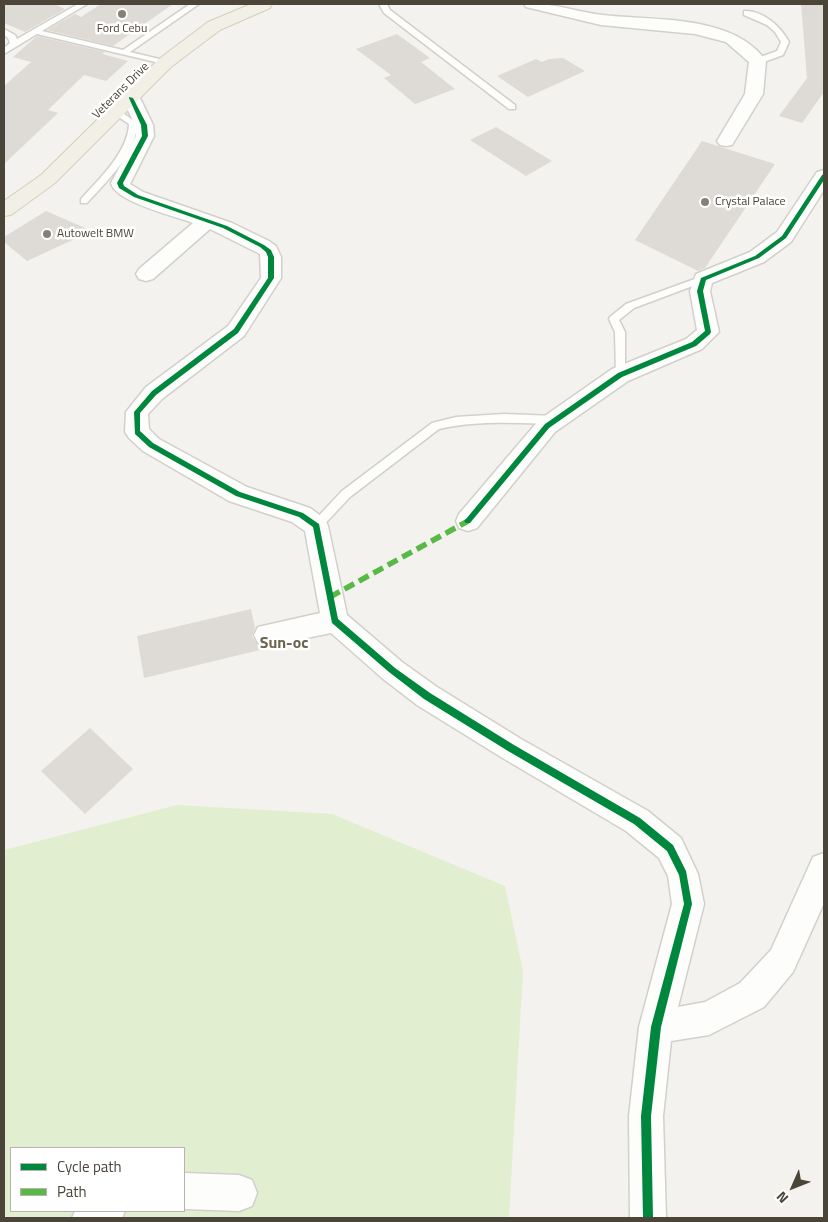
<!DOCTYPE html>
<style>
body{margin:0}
#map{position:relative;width:828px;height:1222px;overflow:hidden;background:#f4f2ee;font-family:"Titillium Web",sans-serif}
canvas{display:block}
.frame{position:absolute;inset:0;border:5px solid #4b4439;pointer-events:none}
.legend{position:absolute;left:10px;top:1147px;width:175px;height:65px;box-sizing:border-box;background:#fff;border:1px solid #b7b4b0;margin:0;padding:6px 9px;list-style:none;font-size:15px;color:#4b4439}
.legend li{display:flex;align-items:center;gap:10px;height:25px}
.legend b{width:25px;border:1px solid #b7b4b0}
.north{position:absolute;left:768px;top:1162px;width:50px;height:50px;-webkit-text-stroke:4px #fff;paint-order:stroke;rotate:226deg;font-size:14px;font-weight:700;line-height:20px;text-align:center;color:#4b4439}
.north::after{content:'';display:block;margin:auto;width:18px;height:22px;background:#4b4439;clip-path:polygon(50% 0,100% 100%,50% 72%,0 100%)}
</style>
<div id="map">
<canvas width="828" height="1222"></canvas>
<div class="frame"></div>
<ul class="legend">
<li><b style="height:6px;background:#00873e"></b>Cycle path</li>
<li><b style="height:6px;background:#58b947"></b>Path</li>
</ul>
<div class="north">N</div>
</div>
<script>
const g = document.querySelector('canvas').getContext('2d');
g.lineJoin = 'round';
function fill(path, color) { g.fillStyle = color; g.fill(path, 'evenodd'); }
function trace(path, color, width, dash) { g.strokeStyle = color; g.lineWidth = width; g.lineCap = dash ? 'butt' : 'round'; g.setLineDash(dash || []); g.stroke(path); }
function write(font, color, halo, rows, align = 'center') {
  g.font = font + ' "Titillium Web",sans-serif'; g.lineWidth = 5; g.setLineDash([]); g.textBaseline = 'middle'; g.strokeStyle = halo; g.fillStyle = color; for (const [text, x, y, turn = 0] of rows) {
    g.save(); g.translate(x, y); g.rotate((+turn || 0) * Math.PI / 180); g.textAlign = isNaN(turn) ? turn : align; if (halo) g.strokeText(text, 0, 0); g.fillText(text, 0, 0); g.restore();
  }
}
const green = new Path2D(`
 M177,805L332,814L505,886L523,971L509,1218H4V850ZM11,1148H184V1211H11Z`);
const building = new Path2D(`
 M4,4H54L65,9L25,32L4,23Z
 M101,4H173L113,46L47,30L75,14L81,17Z
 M801,4H824V92L802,123L779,116L807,78Z
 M397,34L430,58L421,62L455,89L415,104L384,78L391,75L356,49Z
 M37,36L105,52L102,54L128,61L106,81L84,75L48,110L58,113L4,164V86L31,62L13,57Z
 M563,58L585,71L528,97L497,76L536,59L542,62L549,59Z
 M496,127L552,161L526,176L470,140Z
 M702,141L775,164L705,268L698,271L635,240Z
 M46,211L92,231L27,261L4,242V237Z
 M251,609L255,628L252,636L260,650L144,678L137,636Z
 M90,728L133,769L85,814L41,771Z`);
const lane = new Path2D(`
 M78,4H87L42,31L123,50L190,4H199L130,52L168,61V65L37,34L4,54V48L10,43L8,38L4,35V29L15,35L17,39Z
 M379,4H387L390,10L515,105V109H509L384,13Z
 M744,11C763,10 781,27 789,42L783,55L761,63H755V59L777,51L781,42L775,32L767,25L744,15Z
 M117,109L137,123C137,153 106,182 87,203H81V199C99,179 128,152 129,124L114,114L113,112Z
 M703,276L706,277V281L634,308L619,320L625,332V375L624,378H616L615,332L609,319L610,317L626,304Z
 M504,414L556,416L561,420L556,424C517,423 477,420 439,429L350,497L320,529H312L310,526L312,523L342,491L432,423L456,417Z`);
const street = new Path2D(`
 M524,4C554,2 574,12 603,15C653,21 734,14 766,61L763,94L732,145L726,146L720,145L717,141L745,94L749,62L726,42L695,34L601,25L526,7Z
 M131,93L137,94L140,98L153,125L154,136L130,184L143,192L232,223L269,241L276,246L281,257V278L244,336L162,399L148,414L149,429L159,439L247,487L310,508L325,519L328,526L347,615L402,662L437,687L521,739L648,811L681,838L698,874L704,904L678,1007L705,1002L740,983L771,950L813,857L824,853V903L793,972L764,1007L709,1035L671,1041L663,1116L666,1218H630L629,1116L639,1027L672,904L668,876L659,858L626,831L501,757L417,705L382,678L331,633L267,646L258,643L254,635L258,627L320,613L305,531L292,522L229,501L143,451L129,438L125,432L126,412L146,387L228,326L261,278L260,254L210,229L153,279L146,281L139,279L136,274L139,269L193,223C175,216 115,202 111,183L136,136L135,125L122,98L125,94Z
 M824,170V190L791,242L764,262L712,283L710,291L719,332L702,349L628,381L555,432L477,528L468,531L459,528L456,521L459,514L539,420L612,369L686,339L697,330L690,291L696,274L750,252L777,232L817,172Z
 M184,1173L239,1175L252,1180L257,1193L252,1206L239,1211L184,1209Z
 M75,1211H125L122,1218H72Z`);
const primary = new Path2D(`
 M251,4H272L270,8L220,30L171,67L55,183L11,215L4,216V201L41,175L159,59L208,22Z`);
const quiet = new Path2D(`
 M330,597L468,521`);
const cycleway = new Path2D(`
 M129,97L133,98L147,125L148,136L123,183L124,186L138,195L227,226L264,245L271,250L274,257V278L238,333L156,395L140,413V431L153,443L240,492L303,513L319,524L338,619L395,668L430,693L514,745L640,818L673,845L686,871L692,904L661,1027L651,1116L653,1218H643L641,1116L651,1027L684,904L679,875L667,851L634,824L508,751L424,699L389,672L332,623L313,527L299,517L236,496L149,447L135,434L134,412L152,391L234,329L268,278V257L266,252L260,247L223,228L134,197L119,188L117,183L142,136L141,125L129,98Z
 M824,174V180L786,238L759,258L706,280L703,291L711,332L710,334L696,346L622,377L549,428L470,523H466L464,521L466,519L545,424L618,373L692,342L705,331L697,291L701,278L755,256L782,236L822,175Z`);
const markers = [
 [122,14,5,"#868178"],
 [705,202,5,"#868178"],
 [47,234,5,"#868178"]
];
const farPoinames = [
 ["Ford Cebu",122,29,"center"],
 ["Crystal Palace",715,202],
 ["Autowelt BMW",57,234]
];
const farStreetnames = [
 ["Veterans Drive",121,91,-45]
];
const neighbourhoodNames = [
 ["Sun-oc",284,644]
];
fill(green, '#e1eecf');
fill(building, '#dedbd6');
trace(lane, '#d2d0cb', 3);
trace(street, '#d2d0cb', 3);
trace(primary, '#d6cebb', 2);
fill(lane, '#fdfdfc');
fill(street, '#fdfdfc');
fill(primary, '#f2efe6');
trace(quiet, '#58b947', 5.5, [11, 5.5]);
fill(cycleway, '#00873e');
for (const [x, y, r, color] of markers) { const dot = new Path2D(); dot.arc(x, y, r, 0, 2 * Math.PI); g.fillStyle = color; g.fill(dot); trace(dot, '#fff', 2); }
write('12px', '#4b4439', '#fff', farPoinames, 'left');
write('12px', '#4b4439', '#fff', farStreetnames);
write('bold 16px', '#6e6250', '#fff', neighbourhoodNames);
</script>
